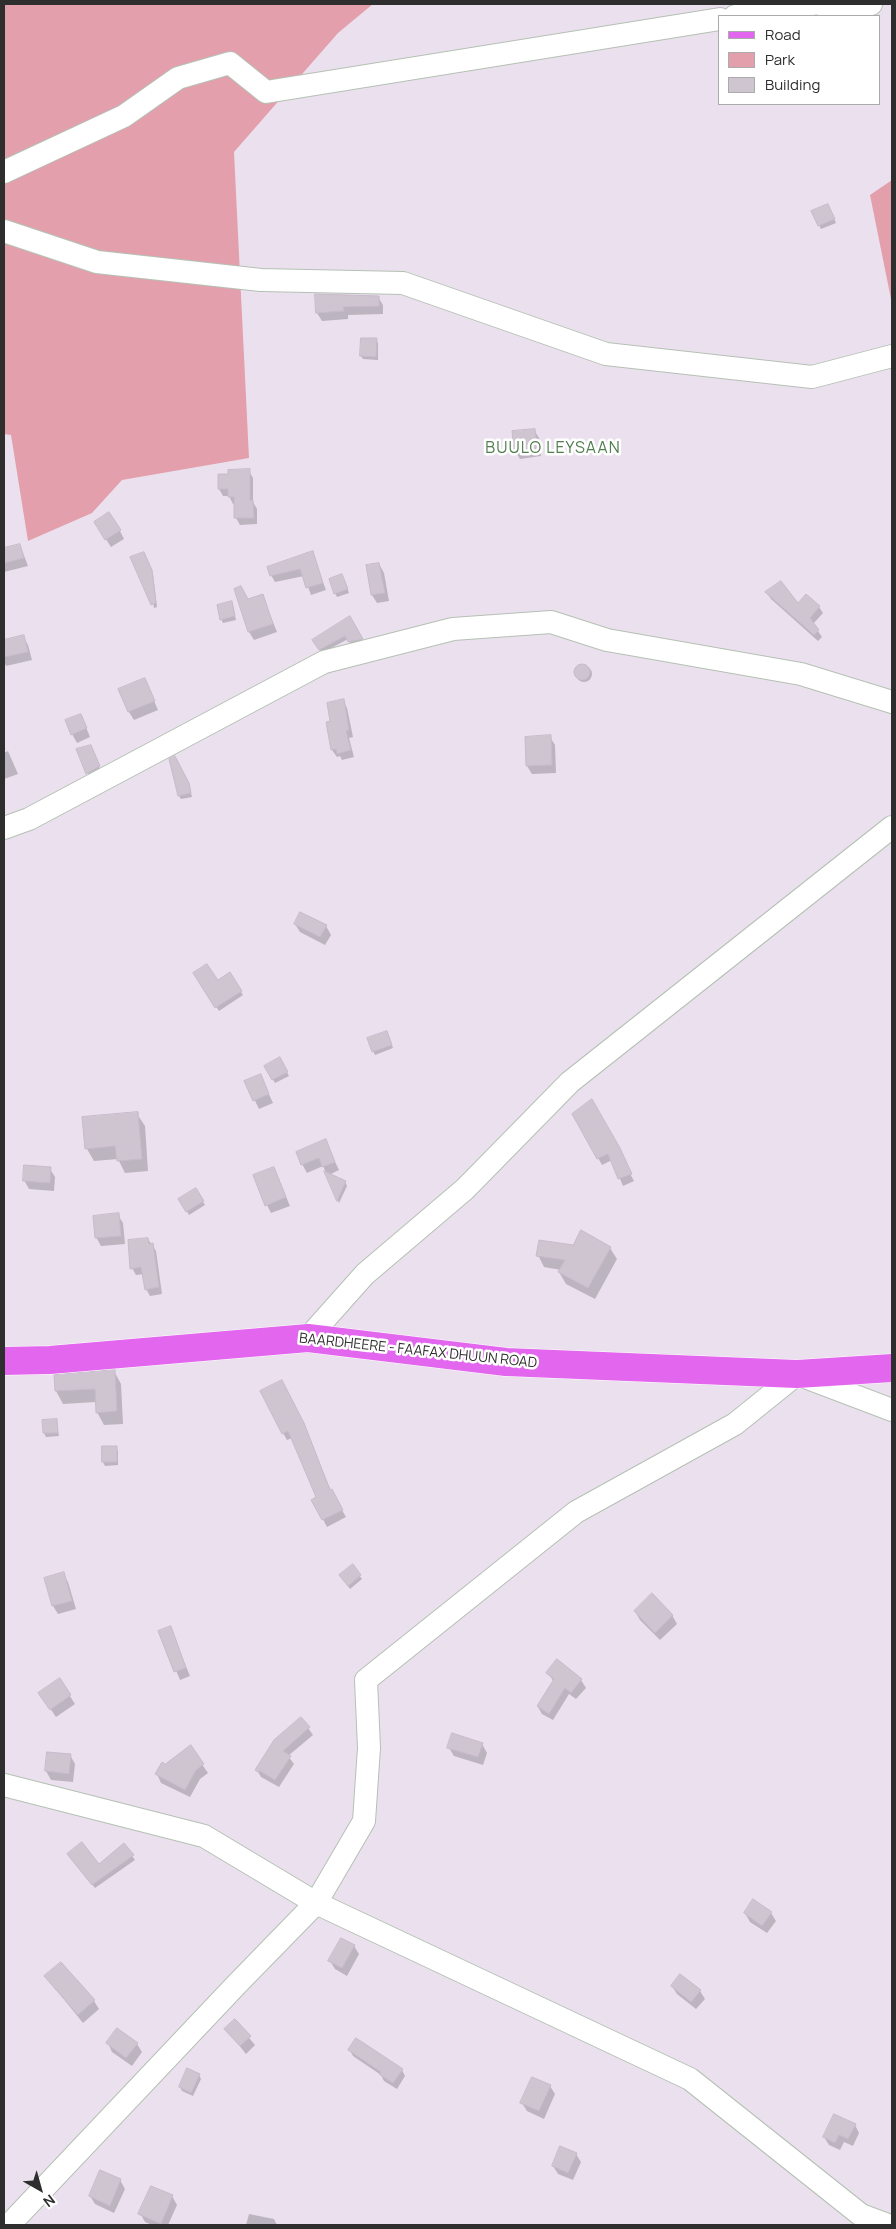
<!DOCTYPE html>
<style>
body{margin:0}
#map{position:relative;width:896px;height:2229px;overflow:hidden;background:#ebe1ee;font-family:Manrope,sans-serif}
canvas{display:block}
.frame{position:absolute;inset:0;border:5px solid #2e2e2e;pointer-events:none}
.legend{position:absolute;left:718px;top:15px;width:162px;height:90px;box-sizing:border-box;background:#fff;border:1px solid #ababab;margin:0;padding:6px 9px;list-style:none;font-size:15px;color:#2e2e2e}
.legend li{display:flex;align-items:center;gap:10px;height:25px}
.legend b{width:25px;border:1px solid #ababab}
.north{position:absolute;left:15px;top:2164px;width:50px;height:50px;-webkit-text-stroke:4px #fff;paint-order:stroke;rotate:142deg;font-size:14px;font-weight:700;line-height:20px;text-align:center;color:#2e2e2e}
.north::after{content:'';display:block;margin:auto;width:18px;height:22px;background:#2e2e2e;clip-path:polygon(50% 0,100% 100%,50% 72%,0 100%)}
</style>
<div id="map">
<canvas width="896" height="2229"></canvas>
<div class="frame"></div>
<ul class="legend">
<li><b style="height:6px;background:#e367ee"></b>Road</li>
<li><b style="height:14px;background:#e3a0ac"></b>Park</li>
<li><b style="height:14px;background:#cfc5d1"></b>Building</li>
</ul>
<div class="north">N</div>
</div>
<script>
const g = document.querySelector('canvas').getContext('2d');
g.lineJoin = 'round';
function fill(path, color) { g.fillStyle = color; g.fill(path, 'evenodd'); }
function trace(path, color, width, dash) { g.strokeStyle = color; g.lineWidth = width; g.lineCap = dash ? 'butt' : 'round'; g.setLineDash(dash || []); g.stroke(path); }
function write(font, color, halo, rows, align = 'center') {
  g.font = font + ' Manrope,sans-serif'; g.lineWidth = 5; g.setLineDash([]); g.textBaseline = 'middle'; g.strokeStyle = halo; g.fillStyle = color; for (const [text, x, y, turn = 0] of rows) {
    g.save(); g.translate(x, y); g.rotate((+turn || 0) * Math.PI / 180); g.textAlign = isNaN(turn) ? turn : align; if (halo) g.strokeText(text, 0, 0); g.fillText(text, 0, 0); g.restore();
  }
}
const green = new Path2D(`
 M4,4H373L338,33L234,152L249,458L122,480L92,513L28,541L11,435L4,434Z
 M892,180V304L870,195Z`);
const shadow = new Path2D(`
 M830,209L836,223L821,229L819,225Z
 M378,297L383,305V314L348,315V319L322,321L317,313Z
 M376,340L378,343V360L363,359L361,356Z
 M534,430L539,438L541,456L520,459L515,450Z
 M249,471L253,478V502L257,509V524L240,525L236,518L235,504H233L229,496H223L219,489L229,475Z
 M100,530L120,531L124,539L111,547Z
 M20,545L28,566L4,572V549Z
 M312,553L326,590L311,595L304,576L275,582L271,575Z
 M146,557L153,575L157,607L154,608Z
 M379,564L384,573L389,601L377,603L372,595Z
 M344,579L349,593L337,597L335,593Z
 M767,593L798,605L806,596L819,607L823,613L813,624L822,637L818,641L771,599Z
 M262,595L277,632L254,640L249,632L248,601Z
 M233,607L236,620L223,623L221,619Z
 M350,618L364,642L352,646L348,639L322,653L314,640Z
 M23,637L28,645L32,660L6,666L4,661V641Z
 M576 674a8 8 0 1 1 16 0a8 8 0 1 1-16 0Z
 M145,680L158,710L134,720L129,712Z
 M343,701L347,708L353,737L349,738L354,757L342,760L340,756L337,757L332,750L327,723L331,722Z
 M81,715L90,737L77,743L72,734Z
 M550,737L555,745L556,773L532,774L527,766L526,738Z
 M92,750L101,771L90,777L88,773Z
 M8,751L18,774L4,779V753Z
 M190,789L192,797L181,799L179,796Z
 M295,924L326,926L331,935L325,945L300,932Z
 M194,974L217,982L229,974L243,995L219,1011Z
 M389,1036L393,1048L375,1055L373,1051Z
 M279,1059L289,1076L275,1083L265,1066Z
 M260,1075L273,1103L259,1109L246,1082Z
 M591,1101L634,1181L623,1186L612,1160L602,1165L574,1115Z
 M137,1114L145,1126L148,1171L125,1173L118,1159L94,1161L87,1149Z
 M325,1141L339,1170L329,1175L345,1182L347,1186L339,1203L323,1166L307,1173L302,1164Z
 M274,1168L290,1206L271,1213L267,1205Z
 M50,1169L55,1177L54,1191L29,1189L24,1180Z
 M195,1189L205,1205L189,1215L180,1199Z
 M118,1215L123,1223L125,1244L101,1246L96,1237Z
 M148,1239L156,1251L162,1294L150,1296L146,1289L144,1274L136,1275L132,1268Z
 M574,1247L610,1248L617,1259L595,1299L566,1284L559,1272L561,1270L544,1267L538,1255Z
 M114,1371L121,1384L123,1424L104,1425L97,1412L96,1402L63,1404L56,1391L55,1376Z
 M286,1389L307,1432L331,1491L346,1517L327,1527L313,1500L318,1498L292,1438L287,1440L283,1433Z
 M56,1421L59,1436L46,1437L44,1433Z
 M116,1447L118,1451V1465L105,1466L103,1462Z
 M352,1566L362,1579L350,1589L343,1579Z
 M63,1574L68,1582L76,1609L58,1614L53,1606L46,1579Z
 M635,1611L672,1615L677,1624L660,1640L640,1620Z
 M170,1628L190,1676L180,1680L160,1631Z
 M557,1661L581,1680L586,1688L576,1699L569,1694L553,1720L542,1714L538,1707L554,1682L548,1673Z
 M59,1679L75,1704L56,1717L45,1701Z
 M301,1718L313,1735L288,1756L294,1764L279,1787L261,1777L257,1770Z
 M482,1744L487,1753L483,1765L454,1756L449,1748Z
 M190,1747L208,1773L200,1779L190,1797L161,1783L157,1774Z
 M70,1755L75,1764L73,1782L51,1780L46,1771Z
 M124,1845L135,1860L95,1888L71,1858L99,1866Z
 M745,1913H771L776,1921L767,1933L750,1922Z
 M354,1946L359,1954L347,1976L335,1969L330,1961Z
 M61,1964L94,2001L99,2009L83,2023L46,1977Z
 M672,1986L700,1991L705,1999L696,2009L677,1994Z
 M235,2021L255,2045L246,2054L226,2029Z
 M108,2043L137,2044L142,2052L132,2066L112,2052Z
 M350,2050L402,2070L405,2076L397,2089L384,2081L381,2075L353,2056Z
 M199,2075L201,2079L193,2096L182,2091L180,2087Z
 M550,2086L555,2094L544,2119L527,2111L522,2103Z
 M855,2125L859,2133L853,2146L844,2142L840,2150L829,2145L824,2137Z
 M576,2154L581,2162L573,2180L558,2174L553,2166Z
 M120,2180L125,2189L114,2213L95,2204L90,2196Z
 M172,2196L177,2205L168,2225H152L145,2222L140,2213Z
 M249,2214L274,2219L277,2225H246Z`);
const building = new Path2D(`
 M828,204L835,219L818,226L811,211Z
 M315,294L379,296V306L343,307L344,311L316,313Z
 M361,338H377L376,357L360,356Z
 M535,429L537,448L514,451L512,431Z
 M250,469V500H253L254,518H234V497H228V489H218V474H228V470Z
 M109,512L121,530L105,540L94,522Z
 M20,544L24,558L4,563V548Z
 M313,551L323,583L306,588L300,569L270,576L267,567Z
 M144,552L152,570L156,603L151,605L130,557Z
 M379,563L385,593L371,595L366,565Z
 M342,574L348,589L334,594L329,579Z
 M781,581L798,603L806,594L820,606L810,618L819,630L814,635L765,592Z
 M241,586L248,599L263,594L273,624L248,632L234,589Z
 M232,601L235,616L220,620L217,605Z
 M350,616L363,639L348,642L345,636L319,650L312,640Z
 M24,635L28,652L4,657V640Z
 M574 672a8 8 0 1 1 16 0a8 8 0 1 1-16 0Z
 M145,678L155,701L128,712L118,689Z
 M344,699L349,730L346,731L351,750L337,754L336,749L331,750L326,722L330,721L327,703Z
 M81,714L87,728L71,735L65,720Z
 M551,735L552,765L526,766L525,737Z
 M91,745L100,766L86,774L76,749Z
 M175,756L189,783L191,793L178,796L169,759Z
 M300,912L327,925L320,937L294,924Z
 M207,964L218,980L230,972L242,991L215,1008L193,973Z
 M387,1031L392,1045L372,1052L367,1038Z
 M280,1057L288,1072L272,1080L264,1066Z
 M261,1074L269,1094L253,1101L244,1081Z
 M592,1099L620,1148L632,1174L618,1179L608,1154L597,1159L572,1114Z
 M138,1112L142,1159L117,1161L115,1146L85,1149L82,1117Z
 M326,1139L335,1162L322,1167L319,1158L301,1165L296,1152Z
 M24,1165L51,1167L50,1183L23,1181Z
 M274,1167L286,1197L265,1206L253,1175Z
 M324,1171L346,1181L337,1201Z
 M196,1188L204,1201L186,1212L178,1199Z
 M119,1213L121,1236L95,1238L93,1216Z
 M581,1230L611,1247L588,1288L558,1272L565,1260L536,1256L539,1240L573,1245Z
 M148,1238L149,1244L153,1243L159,1287L145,1290L141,1267L130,1269L128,1240Z
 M115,1370L117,1411L96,1413L95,1389L55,1391L54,1375Z
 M282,1380L304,1423L330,1490L332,1489L343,1510L322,1520L311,1500L316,1497L288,1431L282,1434L260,1391Z
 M57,1419L58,1433H43L42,1420Z
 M102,1446H117V1462H102Z
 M353,1564L361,1575L348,1586L339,1575Z
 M64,1572L72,1601L52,1606L44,1578Z
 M652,1593L673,1615L655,1633L634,1611Z
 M171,1626L186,1668L174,1672L158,1631Z
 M557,1659L582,1679L571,1693L565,1688L549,1714L537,1706L554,1679L546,1673Z
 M60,1678L71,1695L50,1710L38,1693Z
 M301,1717L310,1727L283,1751L291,1756L275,1780L260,1771L258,1772L255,1770L274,1740Z
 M452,1733L483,1743L478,1757L447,1748Z
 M191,1745L204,1764L196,1770L185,1790L155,1774L162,1762L165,1764Z
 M47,1752L71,1754L69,1774L45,1771Z
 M82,1842L99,1864L124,1843L134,1855L92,1885L67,1854Z
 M753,1899L772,1912L762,1926L744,1913Z
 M341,1938L355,1945L342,1968L328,1961Z
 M61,1962L95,2000L78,2015L44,1976Z
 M680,1974L701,1990L691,2002L671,1986Z
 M235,2019L251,2036L240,2046L224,2029Z
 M117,2028L138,2043L126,2058L106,2043Z
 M356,2038L403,2069L393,2083L379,2074L381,2072L348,2050Z
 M187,2068L200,2074L191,2093L179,2087Z
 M532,2077L551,2085L539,2111L520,2103Z
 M834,2114L856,2124L848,2139L839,2135L835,2143L823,2137Z
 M560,2146L577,2153L568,2173L552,2166Z
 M100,2170L121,2179L110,2206L89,2196Z
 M151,2186L173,2195L161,2224L138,2214Z`);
const minor = new Path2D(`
 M820,4L858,8L871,4
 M735,16L813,4
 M4,172L124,116L178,78L230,63L266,92L720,19
 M4,231L97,262L261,280L403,283L606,354L812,377L892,356
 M4,828L29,819L324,662L453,629L551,622L607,640L801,674L892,702
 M308,1338L365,1274L465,1189L570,1082L892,827
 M4,1785L204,1836L316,1903L690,2079L861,2215L888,2225
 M9,2225L237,1984L316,1903L364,1821L369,1748L366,1680L576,1512L735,1424L797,1374L892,1410`);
const major = new Path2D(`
 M4,1361L50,1360L308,1338L506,1362L797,1374L892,1368`);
const streetNames = [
 ["BAARDHEERE - FAAFAX DHUUN ROAD",418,1351,6]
];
const quarterNames = [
 ["BUULO LEYSAAN",553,449]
];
fill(green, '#e3a0ac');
fill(shadow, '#0003');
fill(building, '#cfc5d1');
trace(building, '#c7baca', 1);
trace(minor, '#b5c0b4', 24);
trace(major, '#fff', 29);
trace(minor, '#fff', 22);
trace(major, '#e367ee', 28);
write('14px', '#2e2e2e', '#fff', streetNames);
g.letterSpacing = '1px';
write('16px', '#507e4e', '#fff', quarterNames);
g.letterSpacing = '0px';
</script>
